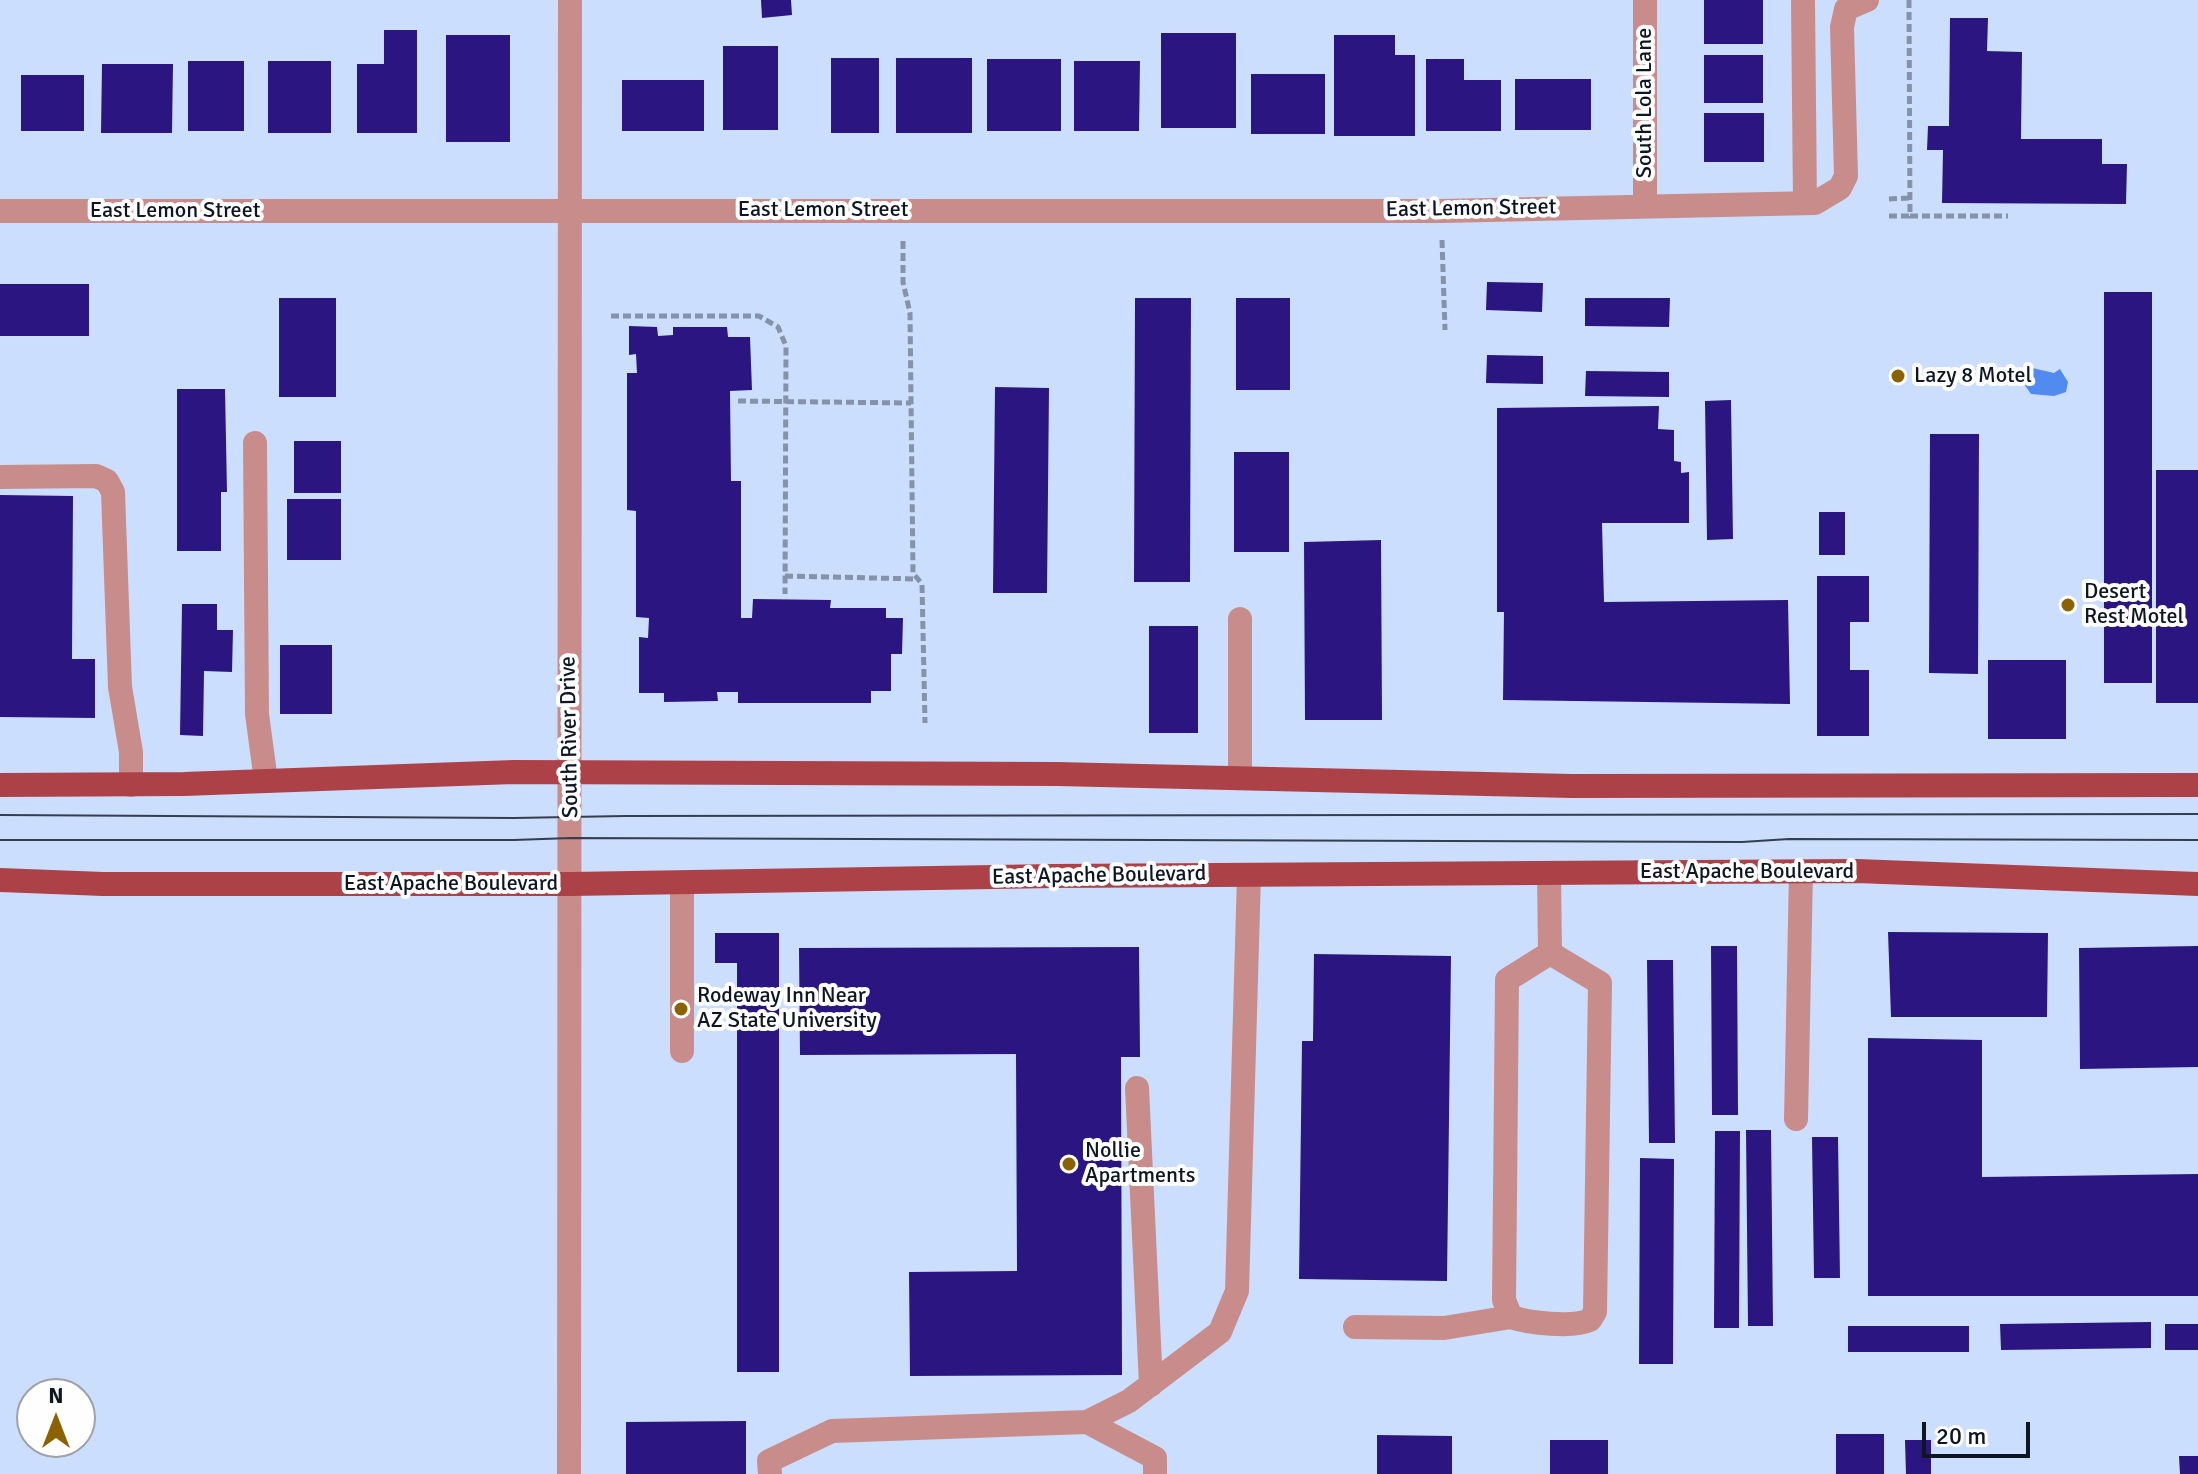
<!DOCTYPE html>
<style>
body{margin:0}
#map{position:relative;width:2198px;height:1474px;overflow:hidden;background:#ccdefd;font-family:Signika,sans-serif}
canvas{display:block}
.north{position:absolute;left:16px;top:1378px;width:80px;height:80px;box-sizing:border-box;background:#fefefe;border:2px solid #9ea1a6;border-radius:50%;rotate:0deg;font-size:22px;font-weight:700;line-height:32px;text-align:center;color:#0e1623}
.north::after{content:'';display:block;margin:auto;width:28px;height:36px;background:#8a6201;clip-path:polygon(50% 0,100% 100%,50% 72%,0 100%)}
.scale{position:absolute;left:1922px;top:1422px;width:108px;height:36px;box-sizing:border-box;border:4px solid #0e1623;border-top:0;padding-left:10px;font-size:24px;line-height:28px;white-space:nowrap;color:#0e1623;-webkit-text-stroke:6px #fefefe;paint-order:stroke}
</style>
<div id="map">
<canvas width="2198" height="1474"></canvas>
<div class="north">N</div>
<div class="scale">20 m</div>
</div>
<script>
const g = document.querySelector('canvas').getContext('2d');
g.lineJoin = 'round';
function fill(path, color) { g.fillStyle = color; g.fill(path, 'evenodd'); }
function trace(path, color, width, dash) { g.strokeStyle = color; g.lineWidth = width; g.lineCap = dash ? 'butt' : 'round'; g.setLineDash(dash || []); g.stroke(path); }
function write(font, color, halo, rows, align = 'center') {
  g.font = font + ' Signika,sans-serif'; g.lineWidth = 8; g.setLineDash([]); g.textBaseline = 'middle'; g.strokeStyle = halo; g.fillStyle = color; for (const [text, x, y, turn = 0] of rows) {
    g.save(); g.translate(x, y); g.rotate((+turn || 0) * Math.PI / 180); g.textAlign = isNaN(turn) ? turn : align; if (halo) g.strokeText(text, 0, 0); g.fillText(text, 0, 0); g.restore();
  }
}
const water = new Path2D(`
 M2028,367L2054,373L2060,369L2068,382L2066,392L2054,396L2031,394L2017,374L2022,368Z`);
const building = new Path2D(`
 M761,0H791L792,15L762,18Z
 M1704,0H1763V44H1704Z
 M1950,18H1988L1987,51L2022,52L2021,139H2102V164H2127L2126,204L1942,203L1943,150H1927L1928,126H1949Z
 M384,30H417V133H357V64H384Z
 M1161,33H1236V128H1161Z
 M446,35H510V142H446Z
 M1334,35H1395V55H1415V136H1334Z
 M723,46H778V130H723Z
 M1704,55H1763V103H1704Z
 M831,58H879V133H831Z
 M896,58H972V133H896Z
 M987,59H1061V131H987Z
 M1426,59H1464V80H1501V131H1426Z
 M188,61H244V131H188Z
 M268,61H331V133H268Z
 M1074,61H1140L1139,131H1074Z
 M102,64H173L172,133H101Z
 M1251,74H1325V134H1251Z
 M21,75H84V131H21Z
 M1515,79H1591V130H1515Z
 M622,80H704V131H622Z
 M1704,113H1764V162H1704Z
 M1487,282L1543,283L1542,312L1486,310Z
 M0,284H89V336H0Z
 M2104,292H2152V683H2104Z
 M279,298H336V397H279Z
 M1135,298H1191L1190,582H1134Z
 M1236,298H1290V390H1236Z
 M1585,298H1670L1669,327L1585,326Z
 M629,326L657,327L658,336L673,335V327H727L728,337H750L752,390L730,391L731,481H741V618H752L753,599L831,600L830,608H886V618H903L902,654H891V691H871V703H738V692H717L718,701L664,702V693H639V637L648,638L649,618L636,617V511L627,510V373H637L636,354L629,355Z
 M1487,355L1543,356V384L1486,383Z
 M1586,371L1669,372V397L1585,396Z
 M995,387L1049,388L1047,593H993Z
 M177,389H225L227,492H221V551H177Z
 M1731,400L1733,539L1707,540L1705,401Z
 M1659,406L1658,429L1674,430V461L1681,462V473L1689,472V523H1602L1604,602L1788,600L1790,704L1503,700L1504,612H1497V408Z
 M1930,434H1979L1978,674L1929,673Z
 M294,441H341V493H294Z
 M1234,452H1289V552H1234Z
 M2156,470H2198V703H2156Z
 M0,495L73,496L72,659H95V718L0,717Z
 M287,499H341V560H287Z
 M1819,512H1845V555H1819Z
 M1381,540L1382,720H1305L1304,542Z
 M1817,576H1869V622H1850V670H1869V736H1817Z
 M182,604H217V630H233L232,672L204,671L203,736L180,735Z
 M1149,626H1198V733H1149Z
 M280,645H332V714H280Z
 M1988,660H2066V739H1988Z
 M1888,932L2048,933L2047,1017H1891Z
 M715,933H779V1372H737V963H715Z
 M1711,946H1737L1738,1115H1712Z
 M2198,946V1067L2080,1069L2079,948Z
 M1139,947L1140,1057H1121L1122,1375L910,1376L909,1272L1017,1271L1016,1054L800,1055L799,948Z
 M1314,954L1451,956L1447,1281L1299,1279L1302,1041H1313Z
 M1647,960H1673L1675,1143H1649Z
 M1868,1038L1982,1040V1177L2198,1174V1296H1868Z
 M1746,1130H1771L1773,1326H1748Z
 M1715,1131H1740L1739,1328H1714Z
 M1812,1137H1838L1840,1278H1814Z
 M1640,1158L1674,1159L1673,1364H1639Z
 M2151,1322V1348L2001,1350L2000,1324Z
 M2165,1324H2198V1350H2165Z
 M1848,1326H1969V1352H1848Z
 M746,1421V1474H626V1422Z
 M1836,1434H1884V1474H1836Z
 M1377,1435L1452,1436V1474H1377Z
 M1550,1440H1608V1474H1550Z
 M1905,1440H1931V1474H1906Z
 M2179,1456H2198V1474H2180Z`);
const path = new Path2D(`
 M1909,0L1910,216H2008
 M1889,199L1910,198
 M1889,216H1910
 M1442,240L1445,330
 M903,241V282L910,313L913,573L922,584L925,723
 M611,316H759L778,327L786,346L785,594
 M738,401L911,403
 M785,576L918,579`);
const minor = new Path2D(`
 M1645,0V205
 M1803,0L1805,203
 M0,211H1442L1815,203L1840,188L1846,176L1842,27L1846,9L1867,0
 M255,443L257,714L266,781
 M0,477L96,476L107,481L113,492L120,687L131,752V785
 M1240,778V619
 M1549,873L1550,953
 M682,883V1051
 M1550,953L1600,983L1595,1312L1590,1320C1573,1328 1529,1323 1511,1317L1504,1300L1507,980Z
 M1137,1088L1151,1385
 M1796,1119L1801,871
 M1355,1327L1444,1328L1511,1317
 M1087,1422L1155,1458V1474
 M569,1474L570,0
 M770,1474L769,1461L832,1431L1087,1422L1129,1401L1220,1332L1237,1291L1249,875`);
const major = new Path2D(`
 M0,785L184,784L514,772L1057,774L1572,786L2198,785
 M0,880L103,884H571L1054,876L1857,871L2198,884`);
const tram = new Path2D(`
 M0,815L514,818L625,816L2198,814
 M0,840H514L571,838L1742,842L1789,839L2198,840`);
const markers = [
 [1898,376,8,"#8a6201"],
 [2068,605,8,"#8a6201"],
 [681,1009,8,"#8a6201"],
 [1069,1164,8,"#8a6201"]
];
const streetNames = [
 ["South Lola Lane",1645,103,-90],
 ["East Lemon Street",1471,209,-1],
 ["East Lemon Street",823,210],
 ["East Lemon Street",175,211],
 ["South River Drive",570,737,-91],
 ["East Apache Boulevard",1747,872],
 ["East Apache Boulevard",1099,876,-1],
 ["East Apache Boulevard",451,884]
];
const poiNames = [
 ["Lazy 8 Motel",1914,376],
 ["Desert",2084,592],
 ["Rest Motel",2084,617],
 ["Rodeway Inn Near",697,996],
 ["AZ State University",697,1021],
 ["Nollie",1085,1151],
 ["Apartments",1085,1176]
];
fill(water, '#518bf0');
fill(building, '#2b1580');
trace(path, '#8492aa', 5, [8, 4]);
trace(minor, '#c88d8b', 24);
trace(major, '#ac4247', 24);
trace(tram, '#343e4e', 2);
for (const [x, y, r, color] of markers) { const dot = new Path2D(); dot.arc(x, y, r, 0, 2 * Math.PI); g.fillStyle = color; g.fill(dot); trace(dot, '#fefefe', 3); }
write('22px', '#0e1623', '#fefefe', streetNames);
write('22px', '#0e1623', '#fefefe', poiNames, 'left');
</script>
